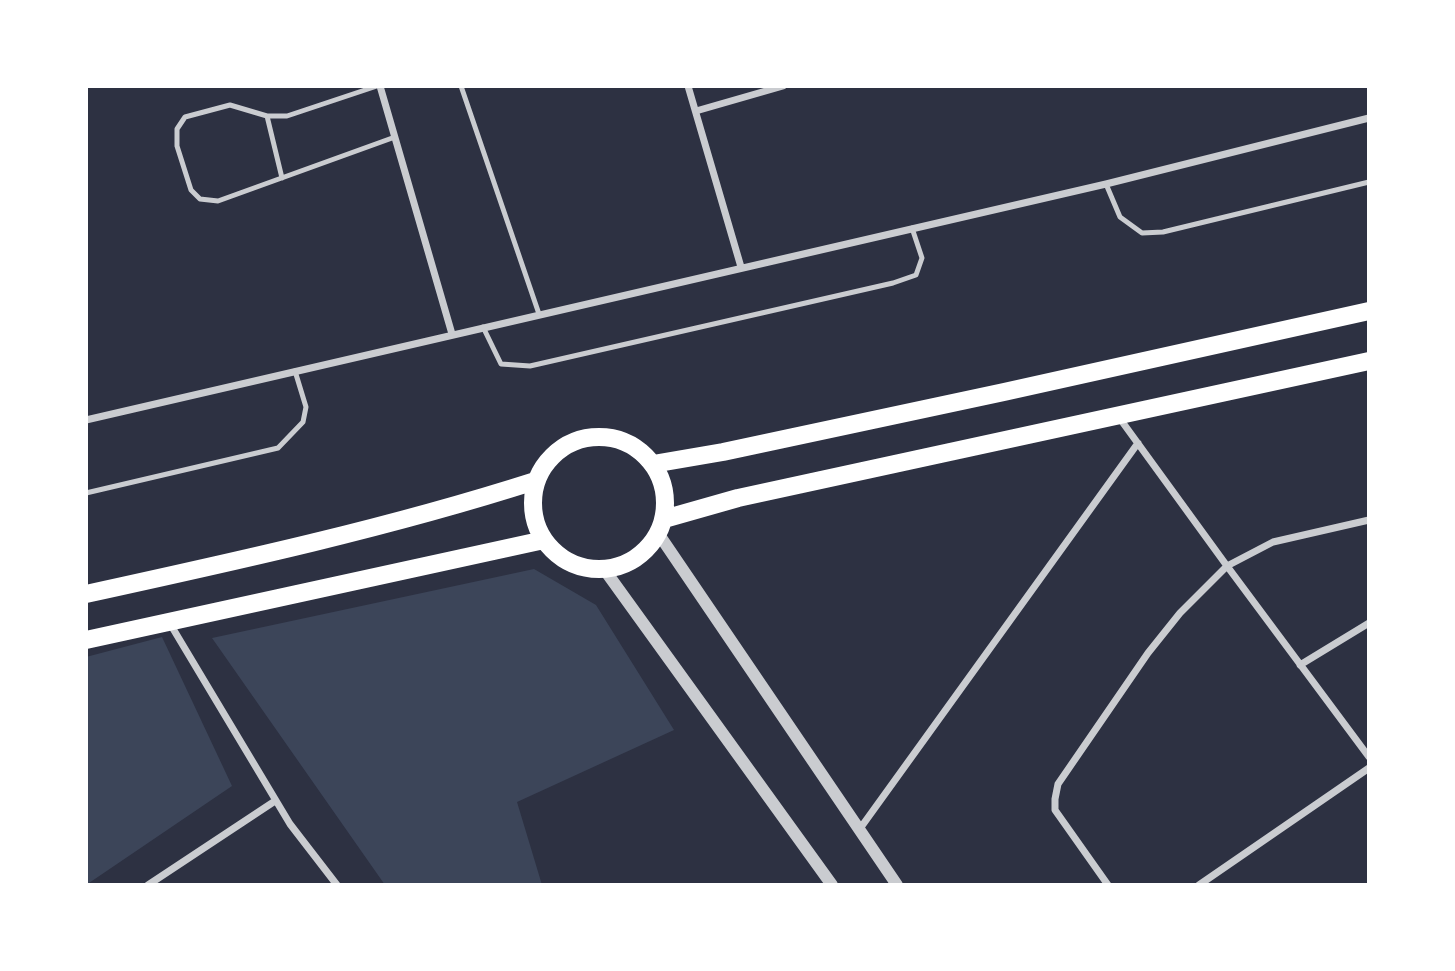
<!DOCTYPE html>
<style>
body{margin:0}
#map{position:relative;width:1455px;height:971px;overflow:hidden;background:#2d3142;font-family:"DM Sans",sans-serif}
canvas{display:block}
.frame{position:absolute;inset:0;border:88px solid #fff;pointer-events:none}
</style>
<div id="map">
<canvas width="1455" height="971"></canvas>
<div class="frame"></div>
</div>
<script>
const g = document.querySelector('canvas').getContext('2d');
g.lineJoin = 'round';
function fill(path, color) { g.fillStyle = color; g.fill(path, 'evenodd'); }
function trace(path, color, width, dash) { g.strokeStyle = color; g.lineWidth = width; g.lineCap = dash ? 'butt' : 'round'; g.setLineDash(dash || []); g.stroke(path); }
const green = new Path2D(`
 M534,569L596,605L674,730L517,802L542,885H385L212,638Z
 M162,637L232,786L86,885V657Z`);
const service = new Path2D(`
 M377,86L287,116H267L230,105L185,117L177,129V146L191,190L200,199L218,201L395,137
 M461,86L539,314
 M267,116L282,178
 M1106,184L1120,217L1142,233L1163,232L1369,182
 M483,327L501,364L530,366L893,283L916,275L922,258L912,228
 M86,493L278,448L303,422L306,407L295,371`);
const minor = new Path2D(`
 M380,86L452,334
 M688,86L741,267
 M696,111L783,86
 M1118,416L1227,566L1369,757
 M86,420L1106,184L1369,118
 M169,622L290,824L337,885
 M1300,665L1369,623
 M859,830L1138,443
 M148,885L275,801
 M1108,885L1055,810V799L1058,784L1148,653L1180,613L1227,566L1273,542L1369,520
 M1199,885L1369,768`);
const tertiary = new Path2D(`
 M658,533L897,885
 M604,569L832,885`);
const primary = new Path2D(`
 M533 503a66 66 0 1 1 132 0a66 66 0 1 1-132 0Z
 M653,464L723,452L1004,392L1369,311
 M664,519L738,498L1369,361
 M86,594C237,561 388,528 535,481
 M86,640L544,540`);
fill(green, '#3c4559');
trace(service, '#caccd0', 5);
trace(minor, '#caccd0', 7);
trace(tertiary, '#caccd0', 12);
trace(primary, '#fff', 18);
</script>
